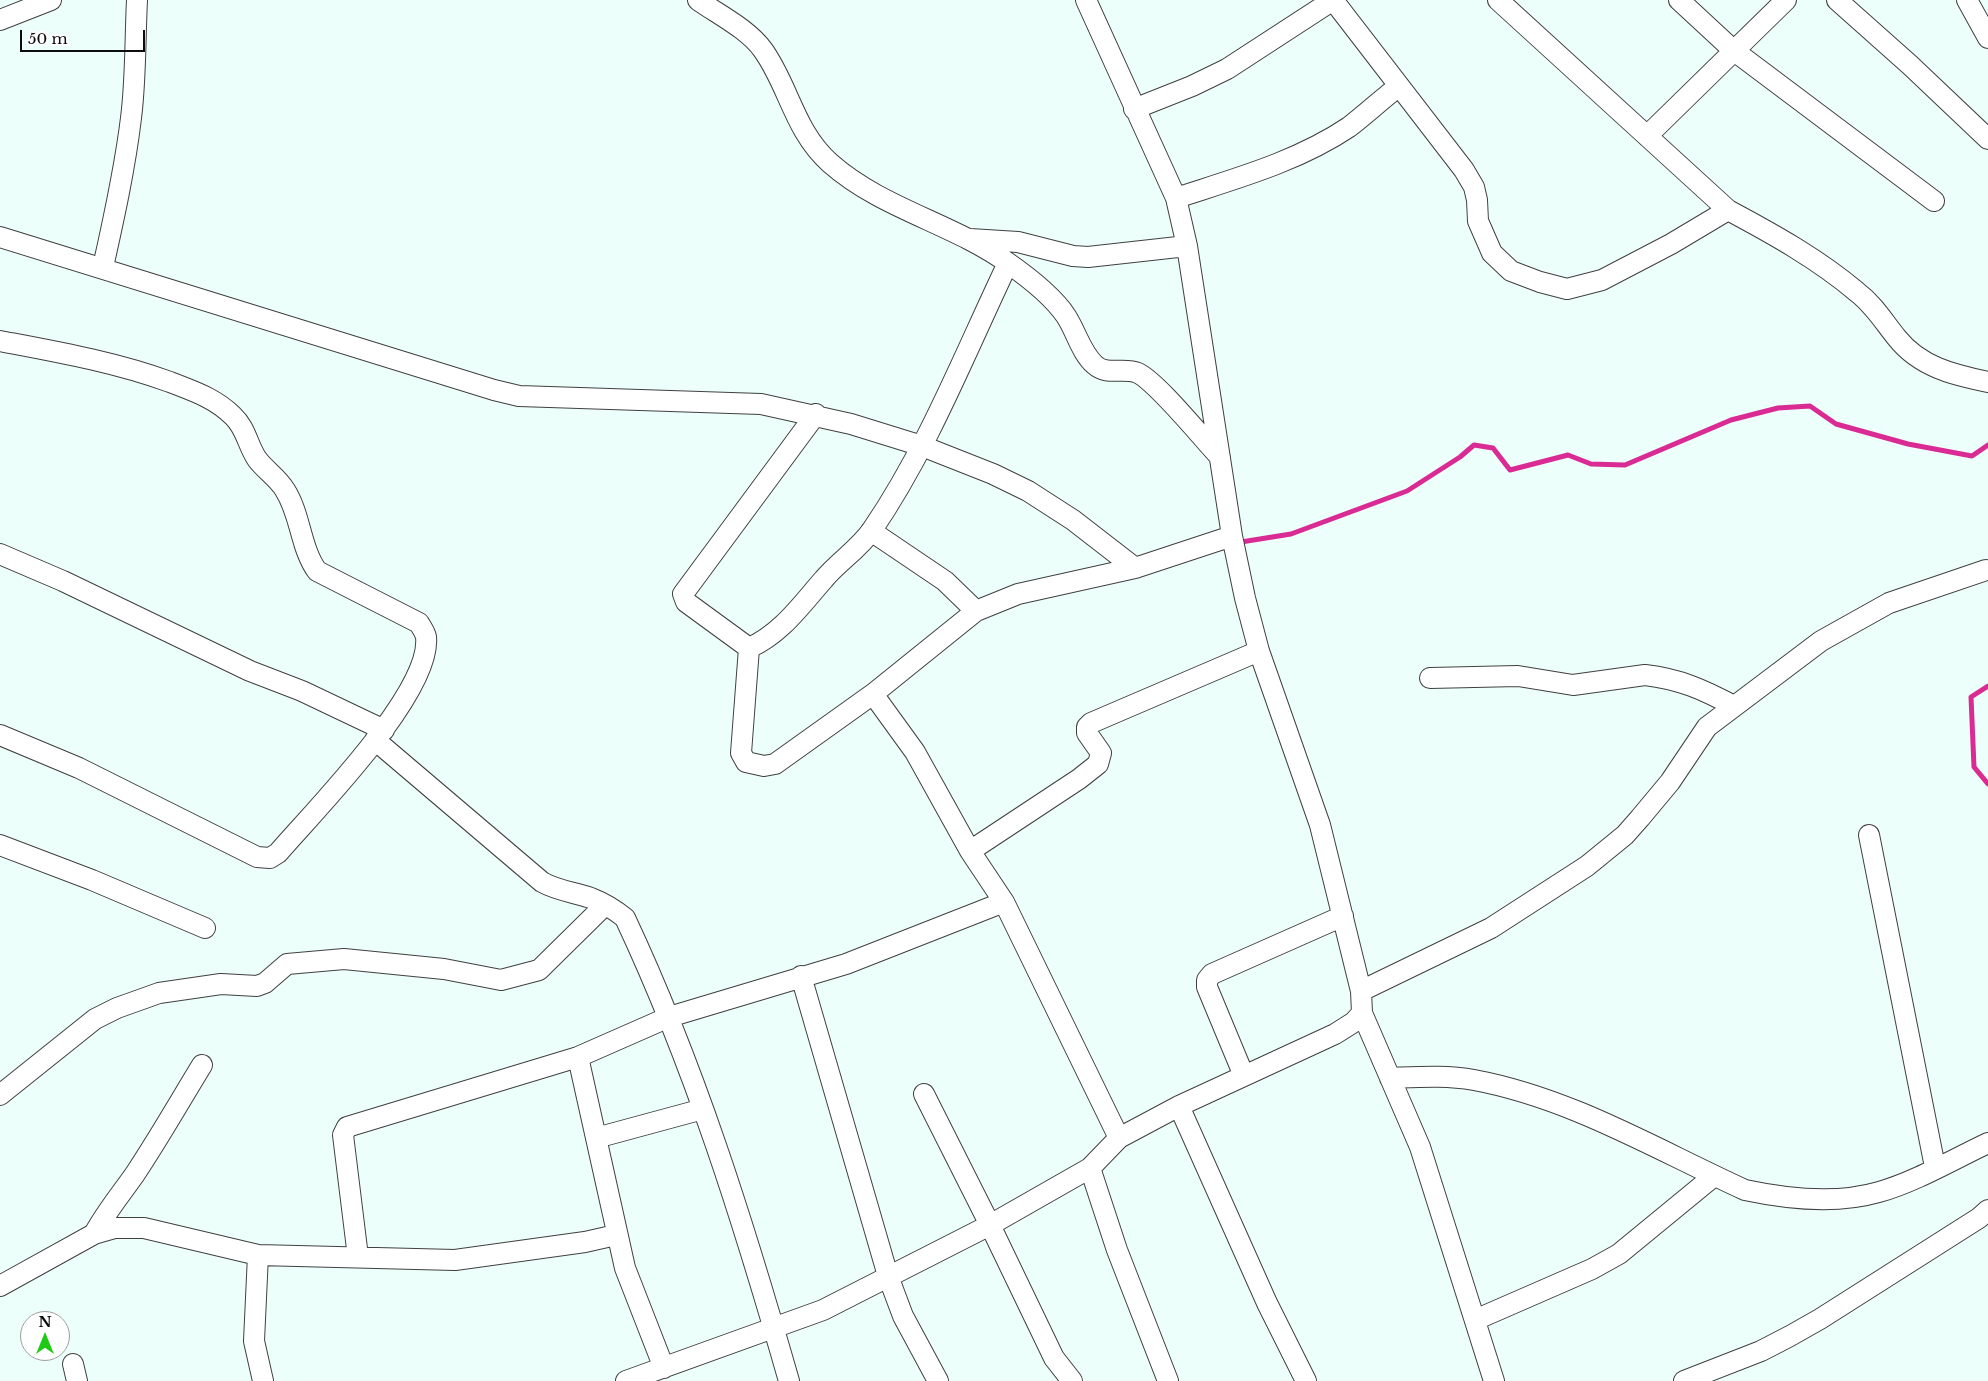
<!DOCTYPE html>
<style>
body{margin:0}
#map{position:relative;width:1988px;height:1381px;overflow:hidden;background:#ecfffb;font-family:"Libre Baskerville",serif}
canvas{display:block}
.north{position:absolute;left:20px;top:1311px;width:50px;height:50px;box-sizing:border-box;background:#fff;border:1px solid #9e9e9e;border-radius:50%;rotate:0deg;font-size:14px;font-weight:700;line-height:20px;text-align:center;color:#0d0d0d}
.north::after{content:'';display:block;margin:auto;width:18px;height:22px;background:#1fca17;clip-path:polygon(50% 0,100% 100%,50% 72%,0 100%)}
.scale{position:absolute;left:20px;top:30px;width:125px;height:22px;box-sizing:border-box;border:2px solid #0d0d0d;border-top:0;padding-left:6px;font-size:15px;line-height:18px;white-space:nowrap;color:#0d0d0d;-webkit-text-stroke:4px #fff;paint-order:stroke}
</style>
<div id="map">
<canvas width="1988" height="1381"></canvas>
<div class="north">N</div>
<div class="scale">50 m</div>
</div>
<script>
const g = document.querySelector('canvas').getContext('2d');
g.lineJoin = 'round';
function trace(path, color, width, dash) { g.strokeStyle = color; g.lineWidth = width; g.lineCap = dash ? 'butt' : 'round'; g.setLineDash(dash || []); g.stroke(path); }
const stream = new Path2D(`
 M1241,542L1291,534L1407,491L1460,457L1474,445L1493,448L1510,470L1568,455L1591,464L1625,465L1731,420L1778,408L1810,406L1836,424L1908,444L1972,456L1988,445
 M1988,686L1971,697L1974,767L1988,784`);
const street = new Path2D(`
 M698,0C719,15 748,29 763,50C789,86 794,131 830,163C882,209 952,223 1008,263C1028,277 1052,295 1066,316C1076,331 1081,353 1095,365C1107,376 1124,367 1138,373C1158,383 1202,438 1220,457
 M1333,0L1464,170L1474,187L1477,200L1478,221L1492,253L1511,271L1540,282L1567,289L1602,280L1671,244L1728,210
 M1498,0L1728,210C1773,234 1818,259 1857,292C1874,305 1884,322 1897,338C1920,367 1954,375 1988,382
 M1679,0L1733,50L1934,201
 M1837,0L1910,65L1988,139
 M1967,0L1988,38
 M0,20L51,0
 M1134,109L1192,86L1227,69L1333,0
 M1647,136L1786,0
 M1176,198C1234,179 1297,162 1349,127C1366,114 1382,99 1399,86
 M0,237L494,390L519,396L761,404L851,424L922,446L993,474L1028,491L1073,520L1135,568
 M970,239L1018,242L1073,256L1088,257L1187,246
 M103,267C114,218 125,168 131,118C136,79 135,39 137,0
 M0,341C58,352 115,362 170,382C193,391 215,398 233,416C246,428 248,446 257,459C265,470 278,478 285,490C301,515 300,547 317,571L419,623C421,627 425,632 426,637C432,692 315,810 278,853L270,858L257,857L79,768L0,735
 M871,531L945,581L976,611
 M0,554L63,581L250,671L302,691L384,730
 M749,648L741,753L746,762L764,766L775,764L873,694L976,611L1018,594L1135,568L1232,536
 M749,648C781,634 801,605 824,579C838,562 859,549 872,530C928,448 965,353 1008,263
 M749,648L686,602L683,594L816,414
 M1430,678L1518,676L1573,685L1645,675C1680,679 1704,690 1734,706
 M873,694L915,752L970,851L1004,902L1119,1138
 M375,740L542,882C558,891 574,892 591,898C604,903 615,910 625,918C695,1067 744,1224 789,1381
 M1869,835L1935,1167
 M0,845L92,880L205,928
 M970,851L1079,779L1098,764L1101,753L1087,733V727L1091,723L1259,651
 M801,976L888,1276L903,1316L938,1381
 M1361,991L1491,928L1587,866L1625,835L1640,818L1670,782L1707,727L1821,641L1889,603L1986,570
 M1362,1013L1420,1147L1494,1381
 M578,1057L625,1268L664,1368
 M1244,1076L1207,987V980L1212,974L1343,916
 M1390,1078C1418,1077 1447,1075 1474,1080C1571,1098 1657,1150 1745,1190C1787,1199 1838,1204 1879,1192C1915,1182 1954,1159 1988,1143
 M924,1094L990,1225L1054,1358L1072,1381
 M0,1095L95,1019L117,1008L159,993L221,984L257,986L265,983L287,964L344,959L444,969L501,980L539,970L605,905
 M1179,1106L1267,1303L1306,1381
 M596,1138L703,1109
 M1090,1168L1117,1250L1168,1381
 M94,1234C106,1212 121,1194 135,1174C159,1138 180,1101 202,1065
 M258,1255L254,1341L263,1381
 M358,1257L343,1135L347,1127L578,1057L669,1017L846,964L1004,902
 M0,1286L94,1234L115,1228H144L258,1255L455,1260L585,1242L616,1235
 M1475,1320L1592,1269L1619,1254L1714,1176
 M73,1364L77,1381
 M626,1381L823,1310L990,1225L1090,1168L1119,1138L1179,1106L1335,1034L1354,1022L1362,1013L1361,991L1320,825L1259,651L1245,598L1232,536L1187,246L1176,198L1086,0
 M1684,1381L1761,1351L1790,1336L1820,1319L1979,1218L1988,1210`);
trace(stream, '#da2b94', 5);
trace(street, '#404040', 22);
trace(street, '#fff', 20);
</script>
